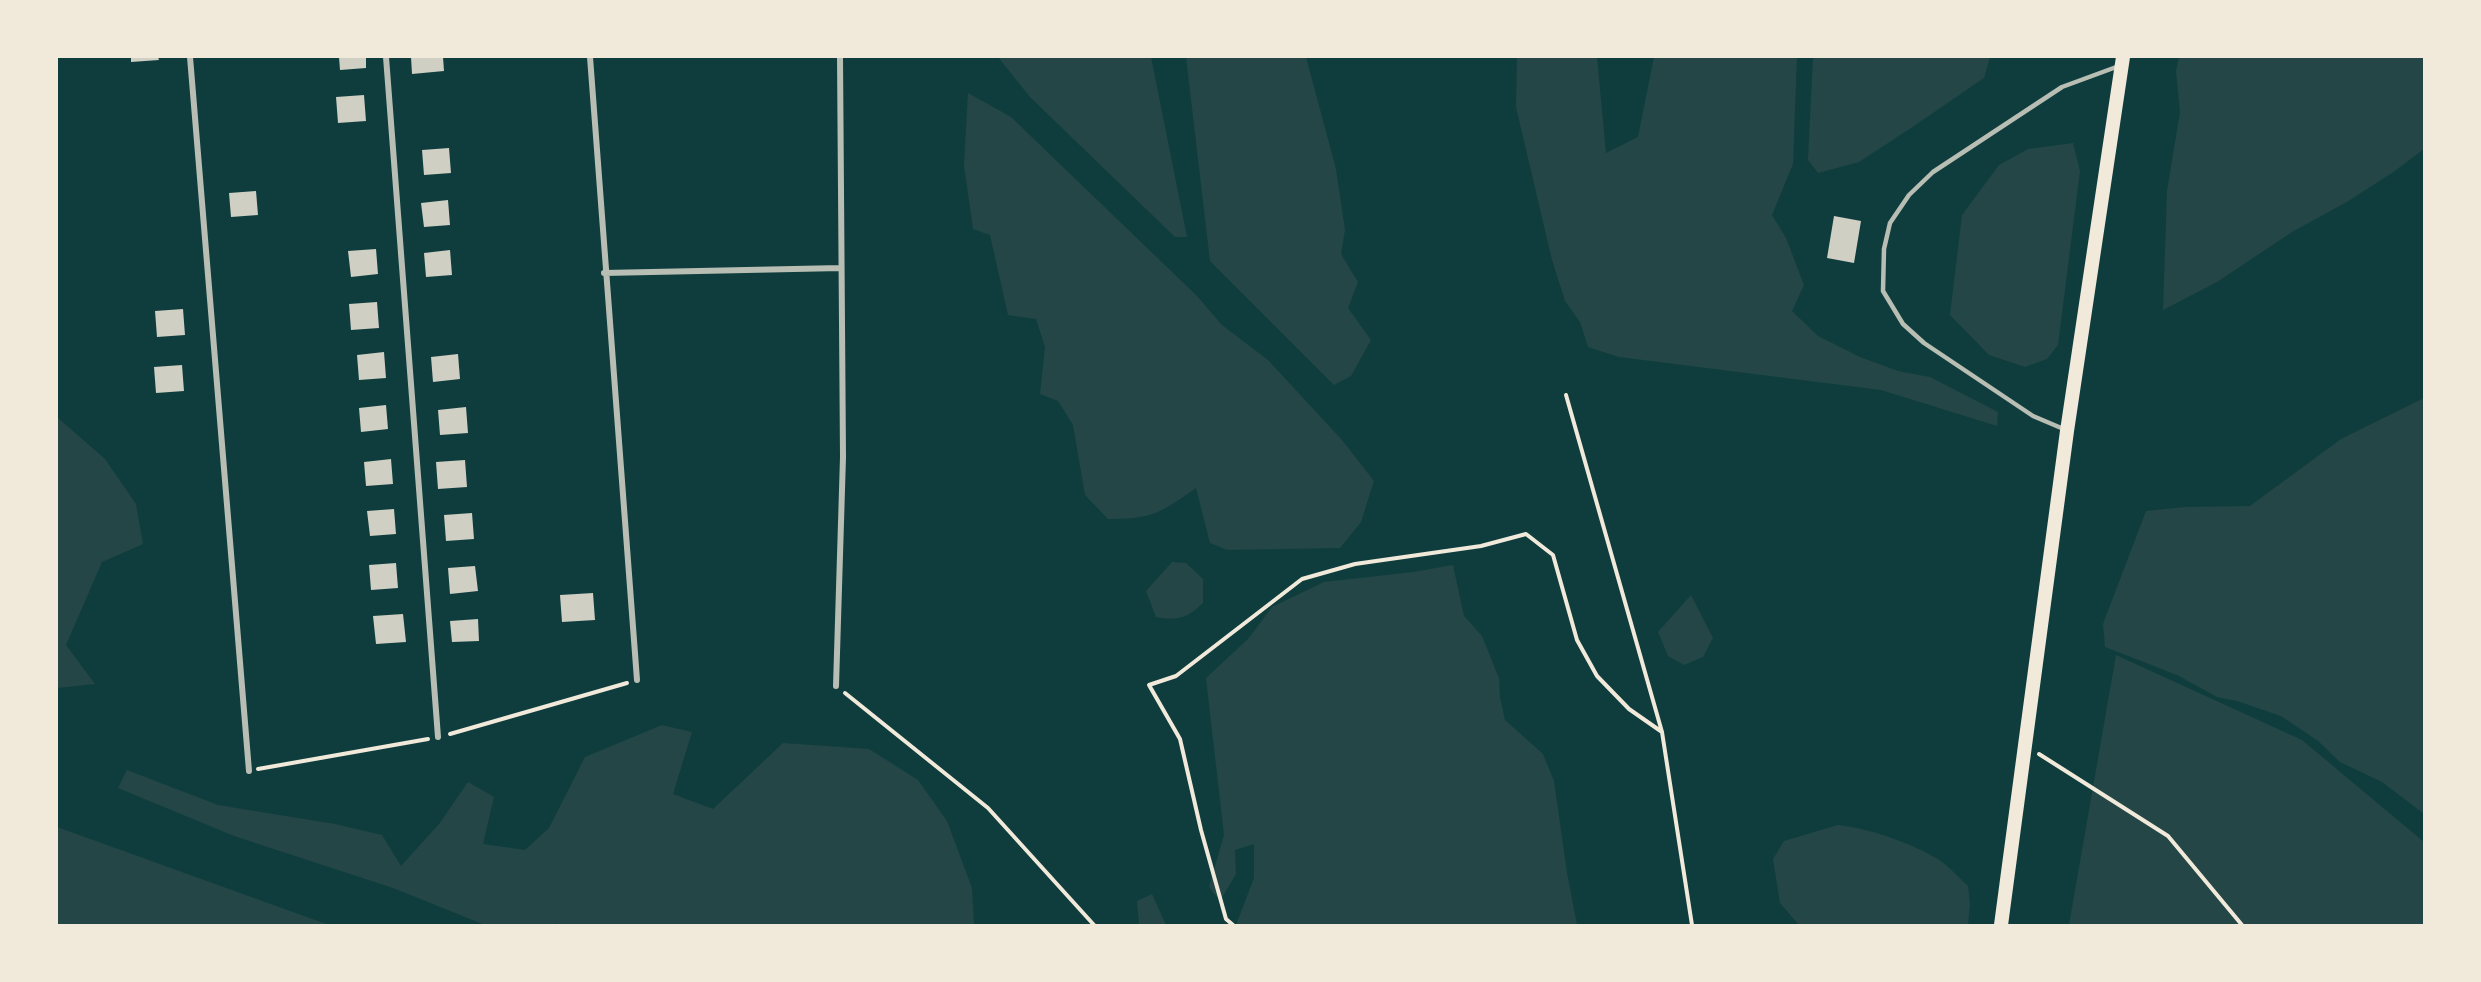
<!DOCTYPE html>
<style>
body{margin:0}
#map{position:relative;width:2481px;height:982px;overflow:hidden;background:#0f3d3e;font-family:Roboto,sans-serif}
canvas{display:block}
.frame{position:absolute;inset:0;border:58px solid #f1e9da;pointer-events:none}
</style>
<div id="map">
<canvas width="2481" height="982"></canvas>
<div class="frame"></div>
</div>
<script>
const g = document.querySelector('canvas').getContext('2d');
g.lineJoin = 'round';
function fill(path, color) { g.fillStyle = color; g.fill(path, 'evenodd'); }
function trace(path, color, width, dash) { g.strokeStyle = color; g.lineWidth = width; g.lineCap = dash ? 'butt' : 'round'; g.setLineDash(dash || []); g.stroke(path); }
const green = new Path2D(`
 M998,57H1151L1187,237H1175L1030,97Z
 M1186,57H1306L1336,169L1345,230L1341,254L1358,282L1348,308L1371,340L1351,376L1334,385L1210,261Z
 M1517,57H1597L1606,153L1638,137L1654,57H1797L1793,164L1772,215L1786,238L1804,285L1792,311L1818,336L1860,357L1898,371L1930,377L1998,412L1997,426L1881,390L1619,357L1588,347L1580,322L1565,301L1552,260L1516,107Z
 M1813,57H1990L1984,78L1914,126L1859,162L1818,173L1808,160Z
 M2179,57H2424V149L2392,173L2345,203L2292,232L2217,282L2163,310L2167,191L2180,112L2176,71Z
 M968,93L1011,117L1196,295L1222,325L1268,360L1342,440L1374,481L1361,522L1340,548L1227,550L1210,543L1196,488C1160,513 1153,519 1108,519L1085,495L1073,425L1058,401L1040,394L1045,347L1036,319L1008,315L990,235L973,229L964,165Z
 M2073,143L2080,171L2058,345L2047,359L2025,367L1989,355L1950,315L1962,215L1999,165L2028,149Z
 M2424,398V814L2382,782L2340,762L2318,741L2281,716L2237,701L2217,697L2177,675L2105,647L2103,624L2146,511L2185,507L2250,506L2341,439Z
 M57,417L105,459L136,504L143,544L102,562L66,645L95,684L57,688Z
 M1172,562L1186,563L1203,579V603C1188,618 1177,621 1156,617L1146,591Z
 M1453,565L1464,616L1482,636L1499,678L1500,697L1505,720L1543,754L1554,781L1567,873L1577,925H1236L1254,878V844L1235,850L1236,874L1220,901L1209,887L1224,835L1206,678L1248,639L1272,607L1324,582L1413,572Z
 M1691,595L1713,638L1703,657L1684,665L1668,656L1658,632Z
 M2116,655L2302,740L2424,842V925H2069Z
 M662,725L692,732L673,794L713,809L783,743L869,749L918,780L947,821L972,888L974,925H557L556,923L554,925H485L393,888L234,836L118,788L127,770L218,805L335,824L382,835L401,866L439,824L468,782L494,797L483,844L525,850L549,828L585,757Z
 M1838,825C1871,829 1906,841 1936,858C1948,865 1958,877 1968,886L1970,904L1968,925H1799L1780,903L1773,859L1784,841Z
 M57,827L329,925H57Z
 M1152,894L1166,925H1139L1137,901Z`);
const building = new Path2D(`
 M131,57H158L159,60L131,62Z
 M339,57H366V68L340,70Z
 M411,57H443L444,71L412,74Z
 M364,95L366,121L338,123L336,97Z
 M449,148L451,173L424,175L422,150Z
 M256,191L258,215L231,217L229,193Z
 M448,200L450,225L424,227L421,203Z
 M1834,216L1861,221L1854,263L1827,258Z
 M376,249L378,274L351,277L348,251Z
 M450,250L452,275L426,277L424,253Z
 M377,302L379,328L351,330L349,304Z
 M183,309L185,335L157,337L155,311Z
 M384,352L386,378L359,380L357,355Z
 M458,354L460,379L433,382L431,357Z
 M182,365L184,391L156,393L154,367Z
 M386,405L388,429L361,432L359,408Z
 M466,407L468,433L440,435L438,410Z
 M391,459L393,484L366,486L364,462Z
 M465,460L467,487L438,489L436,462Z
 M394,509L396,534L370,536L367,511Z
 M472,513L474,539L446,541L444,515Z
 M396,563L398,588L371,590L369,565Z
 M475,566L478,591L450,594L448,568Z
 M593,593L595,620L562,622L560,595Z
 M403,614L406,642L376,644L373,616Z
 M478,619L479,641L452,642L450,621Z`);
const path = new Path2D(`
 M1566,395L1662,732L1692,925
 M845,693L988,808L1094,925
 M450,734L627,683
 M2039,754L2168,836L2242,925
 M258,769L428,739
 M1233,925L1226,919L1201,830L1180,739L1149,685L1176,676L1302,579L1355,564L1481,546L1526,534L1553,555L1577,640L1597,676L1629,709L1662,732`);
const service = new Path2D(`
 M2066,430L2033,416L1924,343L1903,324L1883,291L1884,249L1890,223L1909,195L1933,172L2062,87L2119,66`);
const minor = new Path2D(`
 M190,57L249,771
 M386,57L438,737
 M590,57L637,680
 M604,273L841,268
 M836,686L843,457L840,57`);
const primary = new Path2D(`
 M2001,925L2067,431L2123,57`);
fill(green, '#244646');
fill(building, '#cfcfc3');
trace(path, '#f1e9da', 4);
trace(service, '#b8beb3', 4.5);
trace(minor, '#b8beb3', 6);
trace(primary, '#f1e9da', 14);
</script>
